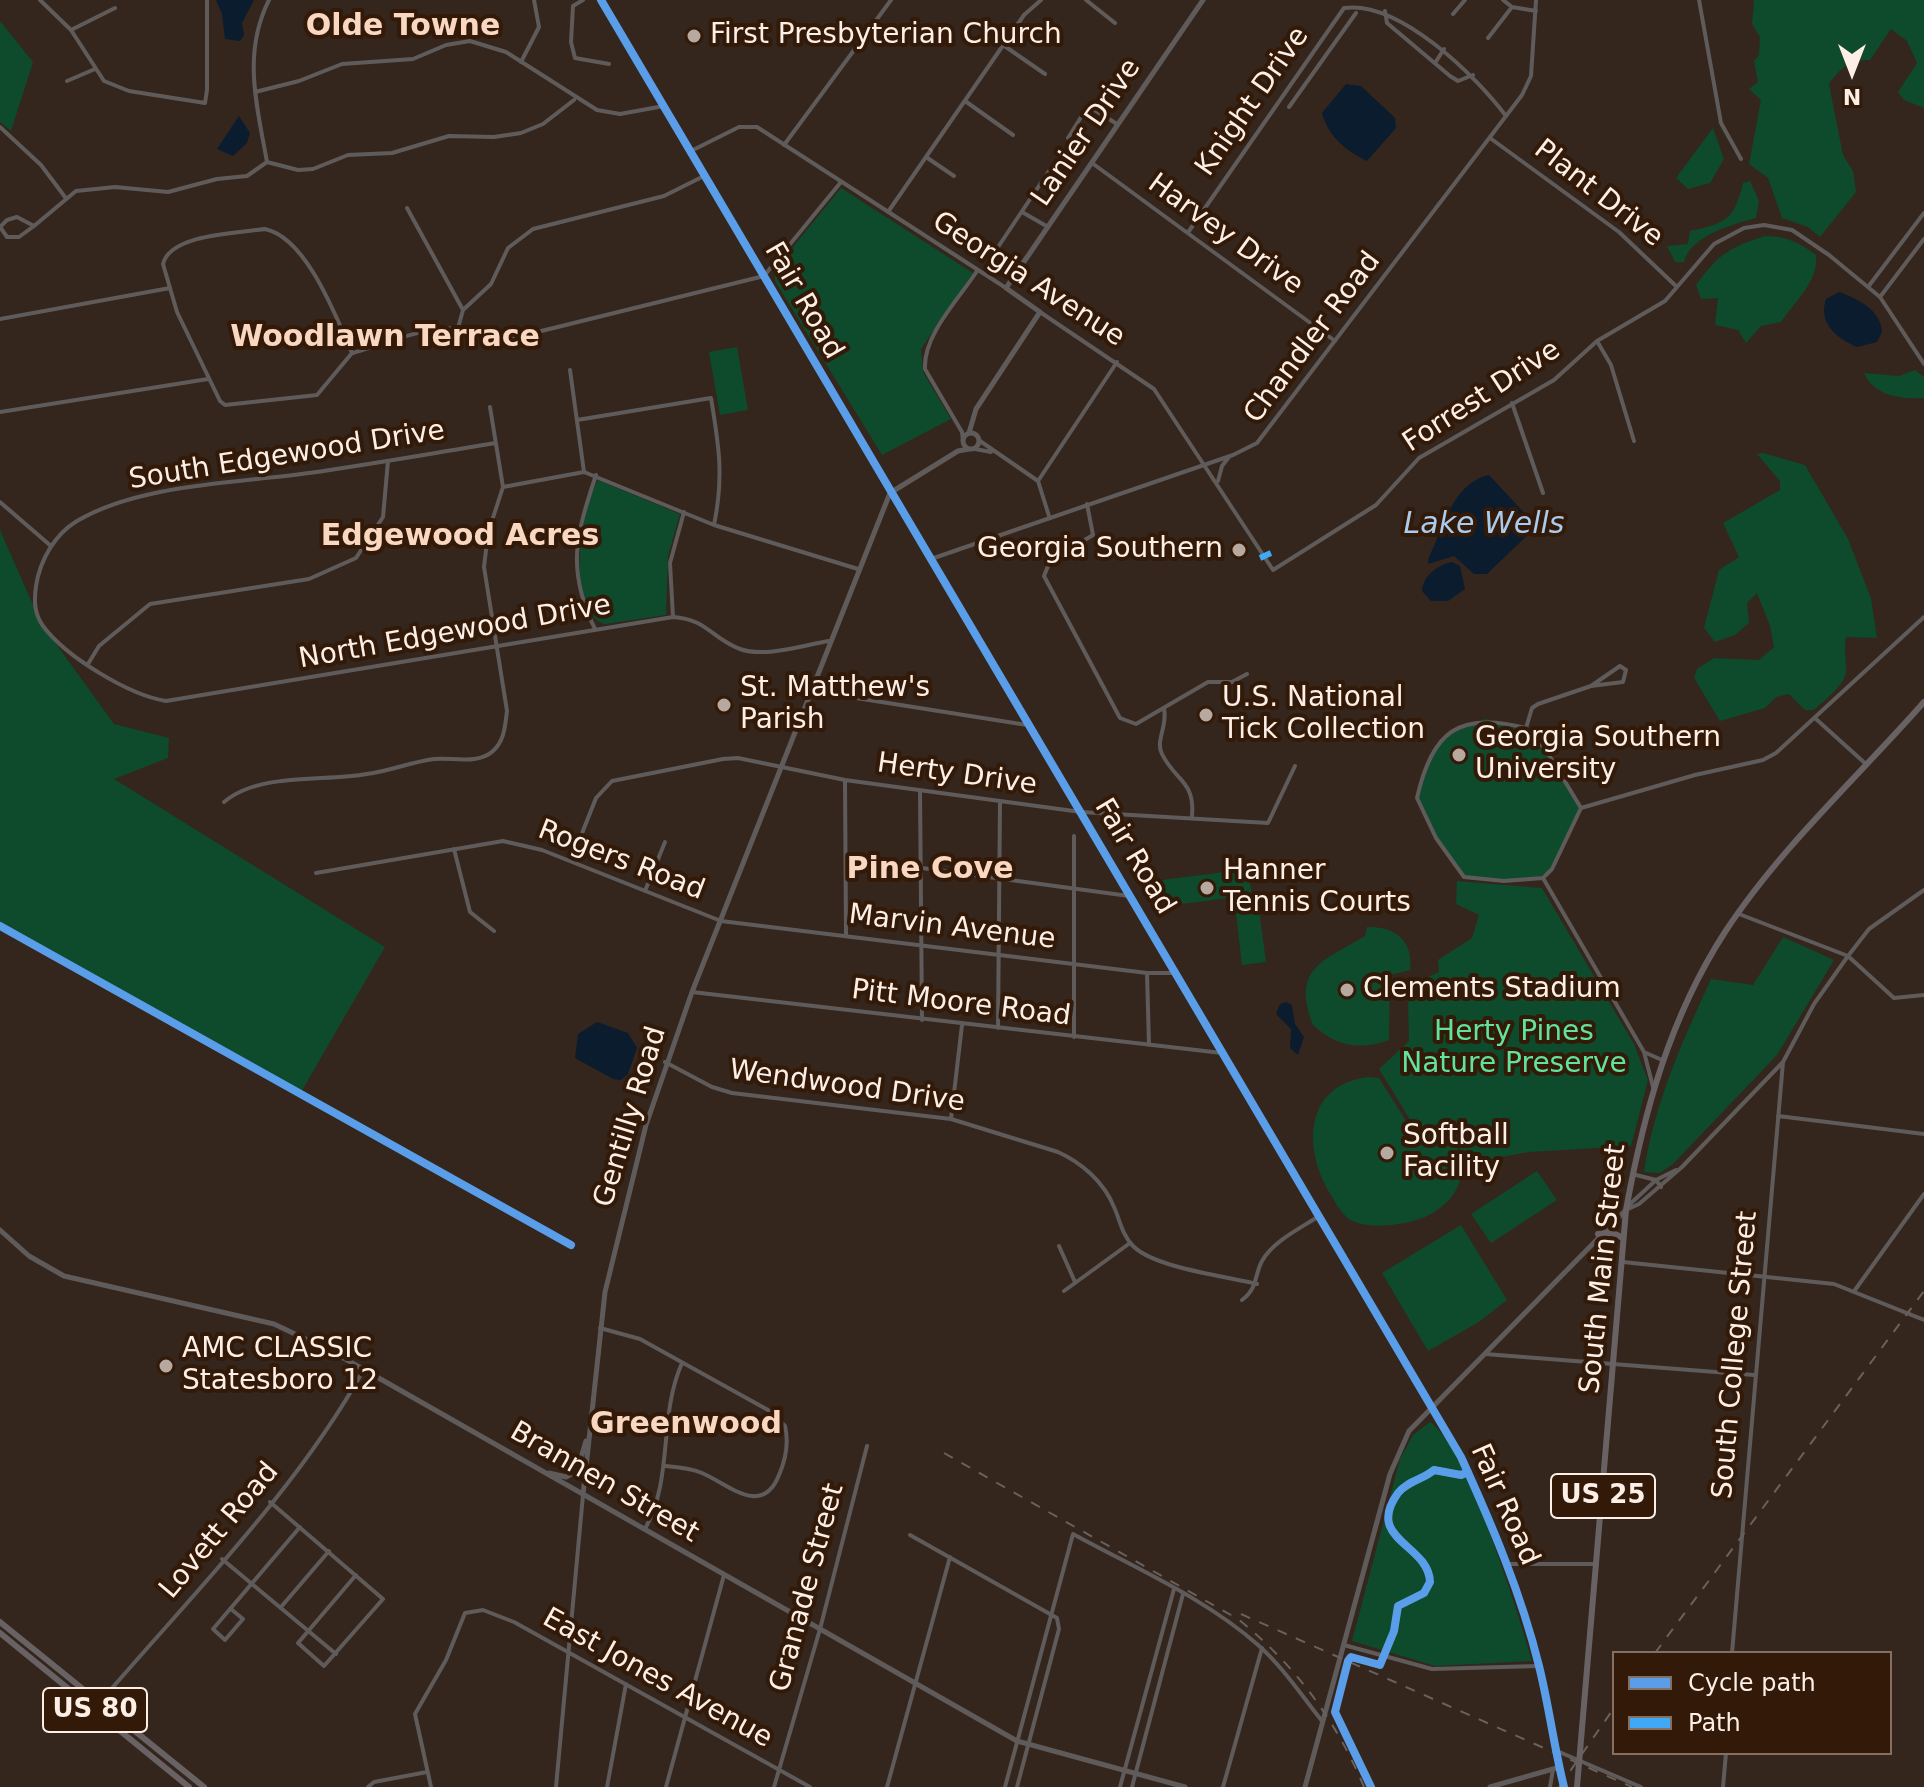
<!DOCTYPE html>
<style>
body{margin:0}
#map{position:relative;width:1924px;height:1787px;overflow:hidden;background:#34261c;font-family:"DejaVu Sans",sans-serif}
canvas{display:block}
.legend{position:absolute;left:1612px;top:1651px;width:280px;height:104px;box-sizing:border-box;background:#331a08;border:2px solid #846f61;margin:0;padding:10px 14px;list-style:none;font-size:24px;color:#fdefe6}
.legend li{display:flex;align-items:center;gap:16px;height:40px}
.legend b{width:40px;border:2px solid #846f61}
.north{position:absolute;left:1812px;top:32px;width:80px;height:80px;-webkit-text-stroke:6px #331a08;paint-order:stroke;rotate:180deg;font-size:22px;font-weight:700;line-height:32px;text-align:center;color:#fdefe6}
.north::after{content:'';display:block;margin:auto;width:28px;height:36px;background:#fdefe6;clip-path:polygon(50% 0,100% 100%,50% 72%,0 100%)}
</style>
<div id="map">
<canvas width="1924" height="1787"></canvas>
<ul class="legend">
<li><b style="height:10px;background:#5a9eea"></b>Cycle path</li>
<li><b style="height:10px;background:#3fa9f5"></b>Path</li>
</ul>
<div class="north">N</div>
</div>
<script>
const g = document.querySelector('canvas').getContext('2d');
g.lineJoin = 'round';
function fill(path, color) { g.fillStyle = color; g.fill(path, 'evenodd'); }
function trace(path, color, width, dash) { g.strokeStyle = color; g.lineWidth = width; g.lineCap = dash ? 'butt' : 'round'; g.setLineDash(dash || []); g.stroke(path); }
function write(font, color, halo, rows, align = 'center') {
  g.font = font + ' "DejaVu Sans",sans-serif'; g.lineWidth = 8; g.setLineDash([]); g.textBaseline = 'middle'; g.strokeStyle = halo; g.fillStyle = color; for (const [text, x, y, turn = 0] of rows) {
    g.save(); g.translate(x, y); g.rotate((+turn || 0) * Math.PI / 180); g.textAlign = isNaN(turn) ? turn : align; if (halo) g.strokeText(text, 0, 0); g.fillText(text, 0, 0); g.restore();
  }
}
const green = new Path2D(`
 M1754,0H1924V108L1904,100L1898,92L1917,63L1907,41L1891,29L1870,60C1850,60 1840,68 1829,84L1843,155L1853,171L1856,192L1820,237L1808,227L1782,218L1768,178L1749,164L1761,100L1749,89L1758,82L1754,61L1759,55L1760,37L1752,24Z
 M0,21L33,62L11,131L0,122Z
 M1713,128L1724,159L1710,183L1688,189L1676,178Z
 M1750,181L1759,201L1756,218C1733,224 1690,236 1684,262H1675L1667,246L1688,244L1690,231C1727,223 1734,219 1743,183Z
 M841,188L973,273L921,349L923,372L951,419L882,455L775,281V269Z
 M1765,236C1785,236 1801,243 1816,255C1819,281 1795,301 1781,322L1761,326L1746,343L1738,330L1715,325L1718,298L1701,299L1696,285C1719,254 1728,248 1765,236Z
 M737,347L748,410L720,415L709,352Z
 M1915,370L1924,377V398C1901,399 1875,397 1864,373L1899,376Z
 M1763,453L1805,465L1848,539L1871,598L1877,638L1846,637C1844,649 1846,658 1846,669C1847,685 1824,700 1814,710H1805L1789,694L1776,697L1765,708L1720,721L1694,678L1697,669L1714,658L1759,660L1774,647L1770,626L1757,593L1747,603L1749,623L1735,635L1715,642L1704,628L1719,570L1739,557L1723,523L1780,490V481L1757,454Z
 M598,480L680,514L668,556L666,615L605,624C564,613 581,506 598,480Z
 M0,530L41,623L114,724L169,738L168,758L114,779L385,947L300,1094L0,926Z
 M1485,719L1526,728L1546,750L1581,808C1543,889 1554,884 1464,877L1436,838L1417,798C1431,752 1436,735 1485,719Z
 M1248,869L1252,895L1165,906L1162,880Z
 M1457,881L1542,888L1634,1044L1648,1080L1631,1146L1529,1152L1469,1163C1453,1129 1444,1151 1420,1136L1379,1069L1409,1041L1408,999L1416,982L1439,972L1438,960L1472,938L1479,915L1456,904Z
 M1259,910L1266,962L1242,965L1236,913Z
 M1367,927C1395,926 1414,941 1410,970L1390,975L1389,1040C1361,1051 1335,1046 1313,1025C1291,967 1324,961 1365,936Z
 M1783,937L1834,960L1777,1055L1673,1164L1660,1173L1644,1172C1654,1104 1682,1042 1711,979L1753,985Z
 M1369,1077L1379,1078L1420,1143L1456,1146C1466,1164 1463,1186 1447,1202C1434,1215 1416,1222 1398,1224C1384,1226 1368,1227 1355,1222C1343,1218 1337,1205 1331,1195C1302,1149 1304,1084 1369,1077Z
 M1537,1171L1557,1200L1491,1243L1471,1214Z
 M1461,1225L1507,1300L1479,1322L1428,1351L1382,1273Z
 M1430,1422C1466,1445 1519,1615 1532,1661L1435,1666L1352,1641L1400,1459L1413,1435Z`);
const water = new Path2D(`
 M216,0H254L242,23L244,35L240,41L225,39L222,14Z
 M1346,84L1361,86L1395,118L1396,128L1367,161C1346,151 1328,136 1322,113Z
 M239,116L250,133L247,143L233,156L217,149Z
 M1839,292C1858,299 1881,310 1882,332L1877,342L1857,347C1836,338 1818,323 1826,299Z
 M1489,475L1530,519L1534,529L1487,574H1474L1454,556L1428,564C1428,556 1433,550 1436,541C1446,516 1458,482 1489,475Z
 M1452,562L1460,566L1465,589L1448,601H1431L1422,591C1423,576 1437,565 1452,562Z
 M1286,1002L1292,1005L1295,1024L1304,1037L1298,1055L1290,1048L1291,1029L1276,1014L1280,1004Z
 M597,1022L628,1033L637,1048L628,1074L621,1080L613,1079L575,1058L578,1034Z`);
const minor = new Path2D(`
 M40,0L71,30L104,81L129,91L205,103L207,90V0
 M1086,0L1115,23
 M1503,0L1512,7L1536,11
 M1699,0L1721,123L1741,159
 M573,6L571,42L575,58L609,64
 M573,6L583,0
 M1385,11L1387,23L1450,76L1458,81L1473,75
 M1453,14L1465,0
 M71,30L115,8
 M1488,38L1512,7
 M1003,45L1045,74
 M521,62L539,27L534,0
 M1435,63L1444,49
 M67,81L95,69
 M255,92L299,81L342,64L413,59L446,45L470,41L506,52L597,110L620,114L664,106
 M965,101L1013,135
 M1289,107L1356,13
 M0,127L41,165L65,197
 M1068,138L1088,106L1117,124
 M1490,138L1619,232L1677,287
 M784,145L891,0
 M691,151L739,127H757L1006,288
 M926,157L954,176
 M267,162L298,170L313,169L348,155L392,153L449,136L494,137L521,133L543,124L574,100
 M267,162C257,106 242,53 269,0
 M1092,163L1335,341
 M407,208L463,310
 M888,212L1024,15L1041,0
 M1022,212L1048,227
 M17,217L34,226L19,237H7L0,227L7,220Z
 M34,226L76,191L115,187L168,192L217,179L247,176L267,162
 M265,229C307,238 336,317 352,353L317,395L225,405L220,401L177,312L163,264C170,234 238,233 265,229Z
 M1189,231L1344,8C1399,0 1476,76 1506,116
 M994,253L1049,171
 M1868,287L1924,213
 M1880,297L1924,239
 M1040,312L1154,389L1273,570L1376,505L1419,458L1554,380L1597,341L1665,301L1714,244L1744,228L1764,225L1792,230L1829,255L1880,297L1924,364
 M0,319L170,288
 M458,328L463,310L491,284L508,248L533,229L664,196L704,176
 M1597,341L1611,365L1634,441
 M353,353C380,345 432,324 459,329C477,332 490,338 509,339L764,276L841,182
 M570,370L584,472
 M1512,403L1543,493
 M0,412L208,379
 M577,420L711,398C719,446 724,477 714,525
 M963,441L962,432L925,369C923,335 959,299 977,271
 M980,441L1038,481
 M496,443C434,453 372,464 309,473C238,483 139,484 77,521C55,534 40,560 36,586C34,601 34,613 43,626C66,657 129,695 166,701L673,617C707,619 712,639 740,649C765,658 804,645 829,641
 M975,449L991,452
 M1038,481L1117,362
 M1038,481L1049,516
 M1218,481L1222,466L1229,457
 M503,487L584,472L714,525L858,569
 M0,502L51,546
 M1087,504L1093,535L1050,561L1044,576L1120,718L1136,724L1208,682H1232L1247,674
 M931,559L1233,455L1257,443L1522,95L1531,76L1536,0
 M673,617L670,563L684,512
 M595,629C566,570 576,535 596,475
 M88,664L99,646L150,604L309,579L356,558L383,517L388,461
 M812,691L1027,725
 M1164,709C1168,725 1155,741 1162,754C1175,781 1195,780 1192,816
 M1816,719L1867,765
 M1526,728C1459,711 1432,731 1417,798L1436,838L1464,877L1504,881L1543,878L1552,869L1581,808
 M1526,728L1532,708L1538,704L1591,686L1623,682L1626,670L1620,666L1591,686
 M1526,728L1546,750L1581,808
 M845,780L846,936
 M920,790L922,1020
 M224,802C260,772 323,782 367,774C390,771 411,762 434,759C452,757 478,765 493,751C505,740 505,725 507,711L484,567L488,533L503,487L490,407
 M1581,808L1695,775L1763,760L1776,753L1924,617
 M454,849L470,912L494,931
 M571,861L596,798L612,781L723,759L738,758L845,780L1081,812L1268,823L1295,766
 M922,868L1129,896
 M316,873L503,841L542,850L721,921L1147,973H1177
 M1543,878L1644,1052L1653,1087
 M1924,890L1869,929L1848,956L1894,998L1924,995
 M645,891L665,842
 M1147,973L1149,1045
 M692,992L1222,1053
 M998,1028L1000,801
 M1074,1037V836
 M1644,1052L1662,1060
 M665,1062L712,1087L732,1093L951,1119L1058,1152C1082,1163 1104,1182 1114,1207C1120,1220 1122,1235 1133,1246C1155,1268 1225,1276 1257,1284
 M1778,1116L1924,1134
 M951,1119L962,1025
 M1632,1174L1656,1180L1661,1187
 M1629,1205L1656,1180L1676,1170
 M1626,1210L1639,1204L1682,1167L1783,1062L1814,1004L1848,956L1739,914
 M1059,1246L1075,1282
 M1623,1262L1834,1284L1924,1320
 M1855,1290L1924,1194
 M1064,1291L1130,1243
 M1242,1300C1258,1288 1254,1276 1262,1261C1273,1241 1301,1228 1319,1216
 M600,1328L640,1339L768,1410L785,1426C789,1443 786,1459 779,1475C762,1518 728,1484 702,1473C690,1468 677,1467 665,1466
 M1485,1354L1754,1375
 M270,1502L383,1599L324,1666L298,1643L356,1575
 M645,1529C674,1477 658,1417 682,1363
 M910,1535L1057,1618L1059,1629L1017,1787
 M222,1559L336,1654
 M1509,1564H1597
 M281,1607L329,1551
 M231,1609L243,1619L225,1640L213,1629L300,1527
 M1344,1645L1432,1669L1539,1666
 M1732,1653L1783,1062
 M94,1709C185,1602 296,1492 364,1369
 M1557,1751L1641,1787
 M368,1787L374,1782L427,1772
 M431,1787L415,1714L446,1660L465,1613L483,1610L514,1622L810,1787
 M556,1787L583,1495
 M607,1787L626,1684
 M666,1787L724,1575
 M774,1787L820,1629L867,1446
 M887,1787L950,1557
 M1005,1787L1073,1534C1135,1568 1205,1598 1258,1645C1282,1666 1302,1696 1322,1721
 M1120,1787L1174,1589
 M1132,1787L1183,1594
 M1223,1787L1262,1648
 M1550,1787L1553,1769
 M1723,1787L1726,1753`);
const tertiary = new Path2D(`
 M963 441a8 8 0 1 1 16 0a8 8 0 1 1-16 0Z
 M969,433L976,409L1040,312L1006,288L1203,0
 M0,1230L29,1256L64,1276L274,1324L333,1352L1017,1741L1185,1787
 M549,1473L566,1477L577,1471L586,1441
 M583,1495L605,1292L646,1125L692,992L890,493L958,451L969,449
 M1305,1787L1390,1474L1409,1431L1626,1210
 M1490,1787L1560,1767`);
const primary = new Path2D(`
 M601,0L1461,1457C1492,1525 1521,1593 1539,1666C1549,1706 1554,1747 1564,1787
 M1598,1234L1613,1233L1623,1238
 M0,1622L204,1787
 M0,1633L189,1787
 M1577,1787L1626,1210C1644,1111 1670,1017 1725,932C1780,848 1858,777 1924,702`);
const rail = new Path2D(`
 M944,1453L1238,1619C1295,1665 1336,1720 1364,1787
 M1241,1614L1632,1787
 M1655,1653L1924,1291
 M1559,1787L1614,1708`);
const quiet = new Path2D(`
 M1260,558L1271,553`);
const cycleway = new Path2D(`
 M601,0L1461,1457C1492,1525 1521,1593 1539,1666C1549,1706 1554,1747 1564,1787
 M0,926L571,1245
 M1371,1787L1335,1712L1348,1661L1351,1657L1380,1665L1394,1631L1398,1606L1424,1593L1430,1582C1429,1544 1364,1540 1398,1493C1406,1482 1424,1479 1434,1470L1461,1475L1468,1472`);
const markers = [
 [694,36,8,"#b7a99f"],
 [1239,550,8,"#b7a99f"],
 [724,705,8,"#b7a99f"],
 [1206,715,8,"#b7a99f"],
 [1459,755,8,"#b7a99f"],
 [1207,888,8,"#b7a99f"],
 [1347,990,8,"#b7a99f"],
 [1387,1153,8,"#b7a99f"],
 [166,1366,8,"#b7a99f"]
];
const shields = [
 [1603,1496,104],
 [95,1710,104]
];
const shieldNames = [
 ["US 25",1603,1496],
 ["US 80",95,1710]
];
const poiNames = [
 ["First Presbyterian Church",710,36],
 ["Georgia Southern",1223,550,"right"],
 ["St. Matthew's",740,689],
 ["Parish",740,721],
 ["U.S. National",1222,699],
 ["Tick Collection",1222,731],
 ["Georgia Southern",1475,739],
 ["University",1475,771],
 ["Hanner",1223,872],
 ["Tennis Courts",1223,904],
 ["Clements Stadium",1363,990],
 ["Softball",1403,1137],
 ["Facility",1403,1169],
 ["AMC CLASSIC",182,1350],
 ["Statesboro 12",182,1382]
];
const streetNames = [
 ["Knight Drive",1253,102,-55],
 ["Lanier Drive",1087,133,-56],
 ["Plant Drive",1598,194,38],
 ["Harvey Drive",1225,235,36],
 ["Georgia Avenue",1028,280,33],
 ["Fair Road",803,301,60],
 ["Chandler Road",1313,338,-53],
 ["Forrest Drive",1482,397,-33],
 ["South Edgewood Drive",287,456,-9],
 ["North Edgewood Drive",455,633,-10],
 ["Herty Drive",957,775,8],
 ["Fair Road",1134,857,59],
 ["Rogers Road",621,861,21],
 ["Marvin Avenue",952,928,7],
 ["Pitt Moore Road",961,1004,7],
 ["Wendwood Drive",847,1087,8],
 ["Gentilly Road",631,1117,-73],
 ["South Main Street",1604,1269,-84],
 ["South College Street",1736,1355,-85],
 ["Brannen Street",604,1483,30],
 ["Fair Road",1504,1505,66],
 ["Lovett Road",220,1531,-50],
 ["Granade Street",808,1588,-75],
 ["East Jones Avenue",657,1679,29]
];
const parkNames = [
 ["Herty Pines",1514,1033],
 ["Nature Preserve",1514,1065]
];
const neighbourhoodNames = [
 ["Olde Towne",403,27],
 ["Woodlawn Terrace",385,338],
 ["Edgewood Acres",460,537],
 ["Pine Cove",930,870],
 ["Greenwood",686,1425]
];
const waterNames = [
 ["Lake Wells",1484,525]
];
fill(green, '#0e4a2c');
fill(water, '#0a1c2e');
trace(minor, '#605b5b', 4);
trace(tertiary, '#605b5b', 5);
trace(primary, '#696265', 6);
trace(rail, '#69615d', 2, [10, 10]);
trace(quiet, '#3fa9f5', 6, [12, 6]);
trace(cycleway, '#5a9eea', 8);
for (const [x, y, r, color] of markers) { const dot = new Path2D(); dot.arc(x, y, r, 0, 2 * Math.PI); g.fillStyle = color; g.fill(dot); trace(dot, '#331a08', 3); }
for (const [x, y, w] of shields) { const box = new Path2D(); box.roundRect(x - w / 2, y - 22, w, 44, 6); g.fillStyle = '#331a08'; g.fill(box); trace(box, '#fdefe6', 2); }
write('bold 26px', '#fdefe6', null, shieldNames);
write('28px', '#fdefe6', '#331a08', poiNames, 'left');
write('28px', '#fdefe6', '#331a08', streetNames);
write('28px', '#62e39c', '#331a08', parkNames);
write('bold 30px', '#fad7c1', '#331a08', neighbourhoodNames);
write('italic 30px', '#a9cbee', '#331a08', waterNames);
</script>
